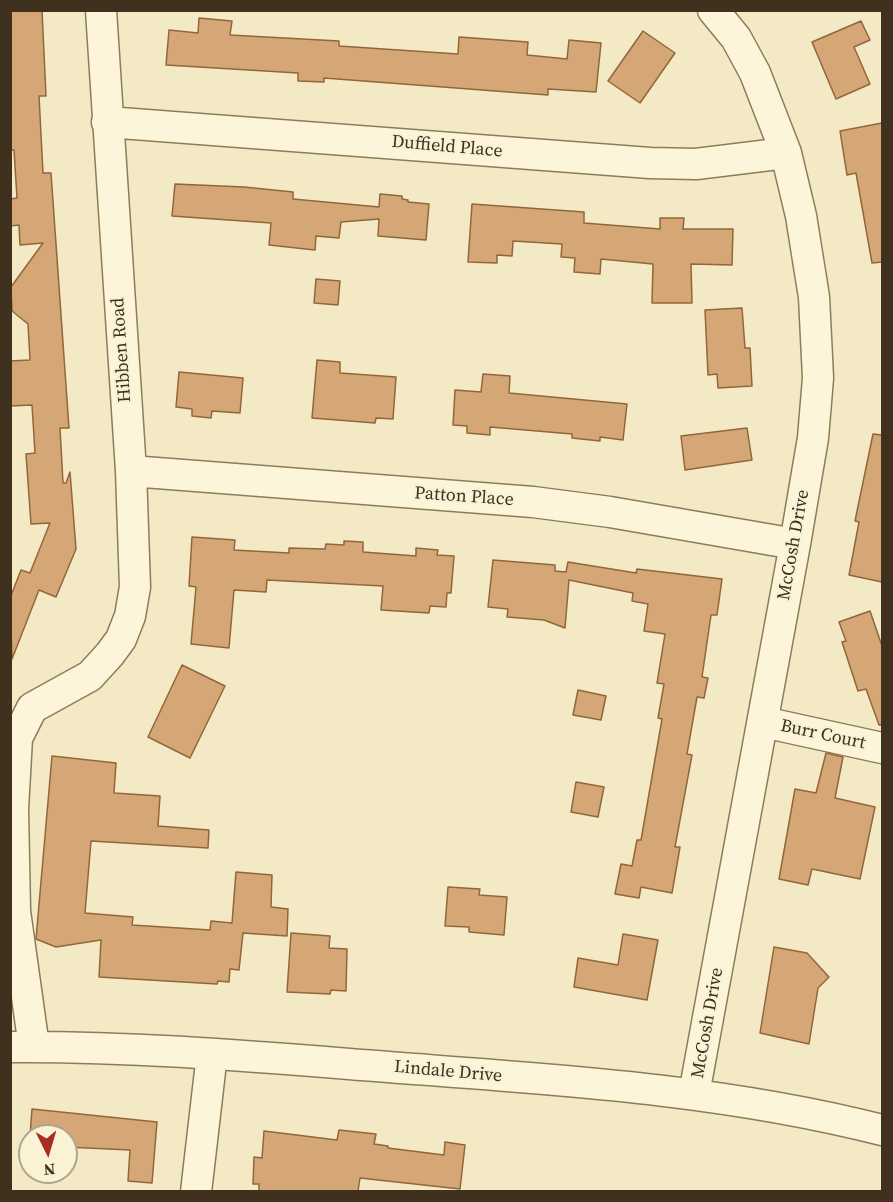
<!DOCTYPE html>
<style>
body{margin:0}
#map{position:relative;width:893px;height:1202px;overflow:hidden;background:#f3e9c5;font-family:"Source Serif 4",serif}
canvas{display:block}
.frame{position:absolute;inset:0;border:12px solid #3f311e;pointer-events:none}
.north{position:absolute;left:18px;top:1124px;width:60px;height:60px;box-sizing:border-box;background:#f9f2d5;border:2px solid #afa58c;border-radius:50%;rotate:175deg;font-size:16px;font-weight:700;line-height:24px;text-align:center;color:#3f311e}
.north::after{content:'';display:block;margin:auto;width:21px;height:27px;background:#a62d21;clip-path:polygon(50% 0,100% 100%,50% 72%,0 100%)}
</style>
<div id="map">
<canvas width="893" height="1202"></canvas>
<div class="frame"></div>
<div class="north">N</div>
</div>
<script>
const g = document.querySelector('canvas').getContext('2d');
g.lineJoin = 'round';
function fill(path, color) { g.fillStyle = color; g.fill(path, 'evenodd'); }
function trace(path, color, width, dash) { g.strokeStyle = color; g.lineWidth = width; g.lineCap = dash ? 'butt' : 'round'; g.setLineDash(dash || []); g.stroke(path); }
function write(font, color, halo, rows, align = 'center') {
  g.font = font + ' "Source Serif 4",serif'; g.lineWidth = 4.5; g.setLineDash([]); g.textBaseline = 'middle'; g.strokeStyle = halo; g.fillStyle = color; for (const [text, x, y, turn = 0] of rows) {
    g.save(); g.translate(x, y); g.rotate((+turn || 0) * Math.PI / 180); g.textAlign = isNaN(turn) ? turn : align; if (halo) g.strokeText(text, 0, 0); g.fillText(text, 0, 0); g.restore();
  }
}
const building = new Path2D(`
 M10,10H42L46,96H39L43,173H51L69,428H60L63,483H66L70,472L76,549L56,597L39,590L12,659L10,598L21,570L30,573L50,523L31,524L26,454L35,453L32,405L10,406V361L30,360L28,324L12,311L11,287L43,243L20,245L19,225L10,226V199L17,198L14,150H10Z
 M199,18L232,21L230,35L339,41V46L458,54L459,37L528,42L527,55L567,59L569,40L601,43L596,92L548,89V95L324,78V82L298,81V73L166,65L169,30L198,33Z
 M861,21L870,40L854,47L870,84L836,99L812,42Z
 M643,31L675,53L640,103L608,81Z
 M882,123V262L872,263L856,173L847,175L840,131Z
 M175,184L244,187L293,192V199L379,207L380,194L402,196V199L408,200V202L429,204L426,240L378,236L379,219L341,222L339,238L316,236L315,250L269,245L271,223L172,216Z
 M472,204L584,212V223L660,229V218H684L683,229H733L732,265L691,264L692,303H652L653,264L601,259L600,274L574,272L575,258L561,257L562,244L513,241L512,256L497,255V263L468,262Z
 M316,279L340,281L338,305L314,303Z
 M742,308L745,348H750L752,386L718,388L717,374L708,375L705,310Z
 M317,360L340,362V373L396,377L393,419L376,418L375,423L312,418Z
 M179,372L243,378L240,413L212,411L211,418L192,416V409L176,407Z
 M483,374L510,376L509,393L627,404L623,440L600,437V441L572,438V434L490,427V435L467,433V426L453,425L455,390L481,392Z
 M747,428L752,460L685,470L681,436Z
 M873,434L882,435V582L849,575L859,522L855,521Z
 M192,537L235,540L234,550L289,553V548L325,549L326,544L344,545V541L363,542V552L416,556V548L438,550L437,555L454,556L451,593H447L446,607L430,606L429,613L381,610L383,586L267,580L266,592L234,590L229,648L191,644L196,587L189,586Z
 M493,560L555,565V571L566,572L568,562L636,573L637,569L722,579L717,615H711L702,677L708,678L704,698L697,697L687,754L692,755L675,847H680L672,893L641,887L639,898L615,894L621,864L632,866L637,840H641L662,719L658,718L664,684L657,683L665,634L644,631L648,604L632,601L633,593L569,580L565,628L544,620L507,617L508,609L488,607Z
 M870,611L882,646V725H879L866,689L858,691L842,642L846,641L839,622Z
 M182,665L225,686L190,758L148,737Z
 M578,690L606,696L601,720L573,715Z
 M826,753L843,757L835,798L875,807L860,879L812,869L808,885L779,879L795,789L816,793Z
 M52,756L116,763L114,793L160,796L158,826L209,830L208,848L91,841L85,913L133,917L132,925L210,930L211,921L232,923L236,872L272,875L271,907L288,909L287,936L243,933L239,970L230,969L229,982L218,981L217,984L99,977L101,940L56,947L36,939Z
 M576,782L604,787L598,817L571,812Z
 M448,887L480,889L479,895L507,897L504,935L469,932V927L445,926Z
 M291,933L330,936L329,948L347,949L346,991L331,990L330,994L287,992Z
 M623,934L658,940L647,1000L574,987L578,958L618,965Z
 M774,947L807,953L829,977L818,988L809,1044L760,1033Z
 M32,1109L157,1122L152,1183L128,1181L130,1150L66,1147V1136H30Z
 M339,1130L376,1134L374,1144L388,1146V1148L444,1155L445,1142L465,1145L460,1189L360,1178L358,1191H259V1184H253L254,1157L262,1158L264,1131L337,1140Z`);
const minor = new Path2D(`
 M107,122L650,163L696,164L786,153
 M131,471L533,502L610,512L795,544
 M763,722L882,748
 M10,809H13L15,911L34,1047
 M13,809L17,738L32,708L90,676L110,654L121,639L130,616L135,587L131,471L101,10
 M10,1047C141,1046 271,1058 401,1068C562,1080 725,1090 882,1130
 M694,1094L795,544L813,438L818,378L814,297L801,216L786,153L755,73L736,38L713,10
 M196,1192L212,1054`);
const streetNames = [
 ["Duffield Place",447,147,5],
 ["Hibben Road",122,350,-94],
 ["Patton Place",464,497,4],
 ["McCosh Drive",794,545,-80],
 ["Burr Court",823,735,12],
 ["McCosh Drive",708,1023,-80],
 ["Lindale Drive",448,1072,5]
];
fill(building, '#d5a776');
trace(building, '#92663b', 1.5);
trace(minor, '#907b58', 33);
trace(minor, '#fcf5d9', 30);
write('18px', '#3f311e', '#f9f2d5', streetNames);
</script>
